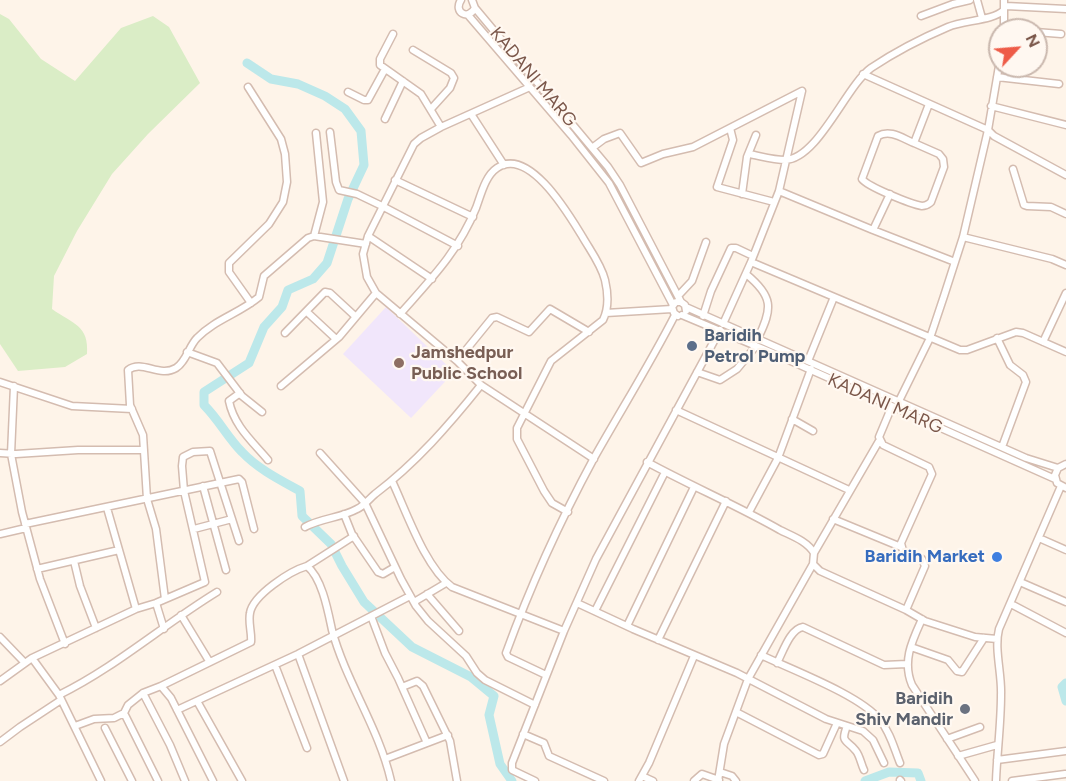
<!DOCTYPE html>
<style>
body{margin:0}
#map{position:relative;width:1066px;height:781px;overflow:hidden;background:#fef4e9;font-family:Figtree,sans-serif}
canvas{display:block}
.north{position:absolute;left:988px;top:18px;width:60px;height:60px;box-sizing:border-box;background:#fff8f1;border:2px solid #cab8ae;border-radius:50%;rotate:64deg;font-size:16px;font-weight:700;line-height:24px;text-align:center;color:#7b574a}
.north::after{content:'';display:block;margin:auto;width:21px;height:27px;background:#ee5c48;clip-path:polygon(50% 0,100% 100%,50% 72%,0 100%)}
</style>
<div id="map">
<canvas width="1066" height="781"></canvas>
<div class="north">N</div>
</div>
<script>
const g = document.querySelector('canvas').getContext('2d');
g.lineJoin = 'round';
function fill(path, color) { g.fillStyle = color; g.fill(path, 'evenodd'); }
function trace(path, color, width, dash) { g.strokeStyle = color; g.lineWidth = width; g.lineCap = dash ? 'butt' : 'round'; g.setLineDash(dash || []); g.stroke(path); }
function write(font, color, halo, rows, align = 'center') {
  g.font = font + ' Figtree,sans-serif'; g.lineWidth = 4.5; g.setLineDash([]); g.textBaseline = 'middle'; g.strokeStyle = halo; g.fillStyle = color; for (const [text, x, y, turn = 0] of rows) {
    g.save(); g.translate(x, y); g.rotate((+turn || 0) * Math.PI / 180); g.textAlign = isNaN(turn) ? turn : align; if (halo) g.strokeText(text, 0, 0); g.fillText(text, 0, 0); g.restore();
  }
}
const education = new Path2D(`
 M386,307L454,372L411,418L343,354Z`);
const green = new Path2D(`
 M0,14L9,19L41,59L75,81L121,28L153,16L169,27L200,83L148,134L112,174L77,231L54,276L52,309C73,324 89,325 87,354L65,367L18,371L0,344Z`);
const river = new Path2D(`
 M247,63L271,79L298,84L325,96L345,109L361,131L364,165L348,199L327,263L313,279L288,290L282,307L264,327L249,363L204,392V405C219,420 228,438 242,452C258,469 280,480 300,491L302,516L331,544L342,566L364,602L412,647L471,677L494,696L489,715L500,764L512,781
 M1066,683L1062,687L1066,701
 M865,781L889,772L918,773L921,781`);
const minor = new Path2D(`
 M461,0C453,12 468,21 475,8L472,0
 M977,0L982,18
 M1006,6L1066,9
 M475,8L608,167L620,185L681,302L685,305L686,311
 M468,15L571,135L609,183L673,305
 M921,16L953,4L970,0
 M1004,29L1019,30
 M1004,30V10
 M1036,32L1061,34
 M393,34L380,59V65L421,94L441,127
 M413,50L451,73L454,78L450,88L431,109
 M1000,60L988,130L994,136L1066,175
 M863,74L988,130L963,237L944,296L930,338L899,401
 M997,77L1059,84
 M248,87L281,139L285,154L287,182L283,202L269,224L229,263V272L251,303
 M530,87L441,127L421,138L414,144L368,236L363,254L367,277L376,293L457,361L481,385L594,459
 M348,92L364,100H368L385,69
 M991,106L1066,125
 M471,114L504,165
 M385,119L403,81
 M730,128L733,140L717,187L774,202
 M330,132L336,182L339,190L357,194L382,206L458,246
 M914,143C902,138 890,129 878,136L862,179C868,187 911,204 922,206C927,206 927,205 931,202L944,167L943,159L939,154L914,143L929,104
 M592,148L604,139L620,133L641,163L663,154L693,147L802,91
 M749,154C760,156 774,160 785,160C818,159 846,86 871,68C895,52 922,38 948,27C964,20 993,21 1004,10V0
 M1013,169L1024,205L1027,206L1051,207L1066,214
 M395,180L473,217
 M779,191L873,230L890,194
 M742,194L747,157L756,135
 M873,230L955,262
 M314,236L323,202L316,133
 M368,236L432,279
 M963,237L1052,259L1066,265
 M751,262L960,350H967L1016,332L1023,333L1066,352
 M746,274C773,296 773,308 758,338
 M678,296L692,281L706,242
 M686,307L1026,458L1058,468
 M307,312L336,339
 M606,313L672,309
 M400,314C431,279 458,252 476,208C481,195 485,176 497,168C529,146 569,215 582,236C590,250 601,264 605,280C608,293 609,308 603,320L551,361L517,428V439L544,491L552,503L568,512
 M682,315L775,354L1055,479
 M678,316L674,313L672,307L676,302H681
 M703,316L711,291L731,248H736L753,256
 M723,324L751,262L779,191L802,91
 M285,333L325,292L330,293L356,317
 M997,338L1010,365L1023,375L1026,382L1002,447
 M1043,342L1066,293
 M187,352L217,363L242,396L262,412
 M457,361L492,318L497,317L529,332L550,309L589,332
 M808,361L834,297
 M697,372L720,380L737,369L756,346
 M0,382L72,406L132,409
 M14,386L11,454L22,512L40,579L65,644
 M281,386L339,337L376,293
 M240,393L229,401C234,426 252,441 268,460
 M892,406L879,437L883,445L929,467L932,474L901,543L903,551L922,559L925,566L906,610
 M676,410L849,490
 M792,419L813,431
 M0,453L16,454L78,450H144
 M320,453L365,503L401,579L416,606L428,621L466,656L477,673L485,680L535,705
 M647,462C691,486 736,505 780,530C792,536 807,541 814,553L813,564L820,571L906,610L925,621L975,637L997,639
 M1066,464L1058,468L1055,475L1057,483L1066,488
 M392,481C407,513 425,567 452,587L564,631
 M203,486L226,570
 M107,508L136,609
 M749,512L778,458L811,369
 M344,514L352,534L378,572L383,574L395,567
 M833,519L901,547
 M25,524L239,479L242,482L254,529
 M305,527C321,518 341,518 357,509C364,506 369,499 375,494C416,463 449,425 481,385
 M194,529L232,519
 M0,534L26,528
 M1039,538L1066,550
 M814,553L879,441
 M74,561L80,586L96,628
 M307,566L354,536
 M37,569L119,550
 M1020,582L1066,602
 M427,594L459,631
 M165,599L156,529L147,499L143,435L130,405L128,370C142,359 159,378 176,368C186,362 189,346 197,338C214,320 240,313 259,297L264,276L308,238L314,236L366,244
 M414,602L446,583
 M156,603L164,629
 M577,603L633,629L737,673L826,719L863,731L873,740L884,763
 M1011,604L1066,633
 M595,611L665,472
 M181,615L209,661
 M371,616L385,653L398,678L427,743
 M922,619C912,641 902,661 912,685L975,781
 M627,626L694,487
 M0,637L25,663
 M658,640L726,501
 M911,647L948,660L957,671L962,672L984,638
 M298,654L344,781
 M761,655C792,670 860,695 880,720C890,732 894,748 900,763
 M32,658L59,695L101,781
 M777,663C783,652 790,629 803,627L884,665L907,664
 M275,665L307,748
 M546,675L508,657L506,653C530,587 560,521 594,458C621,410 650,364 675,315
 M0,681L32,658L136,609L156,603L205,582L184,491L182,466L183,457L193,452L210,451L239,541
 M161,686L251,642C252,633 248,623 250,613C253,595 290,571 307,566C322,578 328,611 332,630C346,682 379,728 391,781
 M402,687L417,681L423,686L450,741L457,781
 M143,693L170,745L185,781
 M59,695C116,667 163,625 217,592
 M197,701L242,781
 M177,710L298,654L410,596
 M736,712L819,755L823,754L837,723
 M124,713L158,781
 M75,726L94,719L114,718L124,713L128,705L143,693L161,686L171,698L213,781
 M847,726C840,744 847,739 856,751C860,756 861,764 864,770
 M105,728L132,781
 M523,734L544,743L549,756L604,781
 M947,739L980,727
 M0,742L20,727L61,700
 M958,756L997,745
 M385,759L448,735
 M997,760L1066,751
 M720,772L732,776L736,781
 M642,776L653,781
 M900,780L901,781
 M535,781L512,770V763L564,631L596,559L720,330
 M639,781L649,763L694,656
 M694,781L702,774L719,780
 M718,781L724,744L748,679L813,564
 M996,781C997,753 1001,724 1001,695C1002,674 994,649 999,629L1061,486
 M1012,781L1065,774`);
const markers = [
 [692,346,6,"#5c6f8a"],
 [399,363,6,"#8d6e63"],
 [997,557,6,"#3f7fe0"],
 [965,709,6,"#6b7280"]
];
const streetNames = [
 ["KADANI MARG",533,77,50],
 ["KADANI MARG",885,404,24]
];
const serviceNames = [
 ["Baridih",704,336],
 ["Petrol Pump",704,357]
];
const educationNames = [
 ["Jamshedpur",411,353],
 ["Public School",411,374]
];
const shopNames = [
 ["Baridih Market",985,557]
];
const worshipNames = [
 ["Baridih",953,699],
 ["Shiv Mandir",953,720]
];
fill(education, '#f1e6fb');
fill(green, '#daedc6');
trace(river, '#bce8ea', 9);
trace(minor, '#d4bcb0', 9);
trace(minor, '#fff', 6);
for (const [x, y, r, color] of markers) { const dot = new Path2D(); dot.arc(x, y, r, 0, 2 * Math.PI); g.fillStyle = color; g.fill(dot); trace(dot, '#fff8f1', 2); }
write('18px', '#7b574a', '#fff8f1', streetNames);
write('bold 18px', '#4e5e75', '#fff8f1', serviceNames, 'left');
write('bold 18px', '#785e54', '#fff8f1', educationNames, 'left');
write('bold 18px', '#366cbe', '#fff8f1', shopNames, 'right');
write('bold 18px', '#5b616d', '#fff8f1', worshipNames, 'right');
</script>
